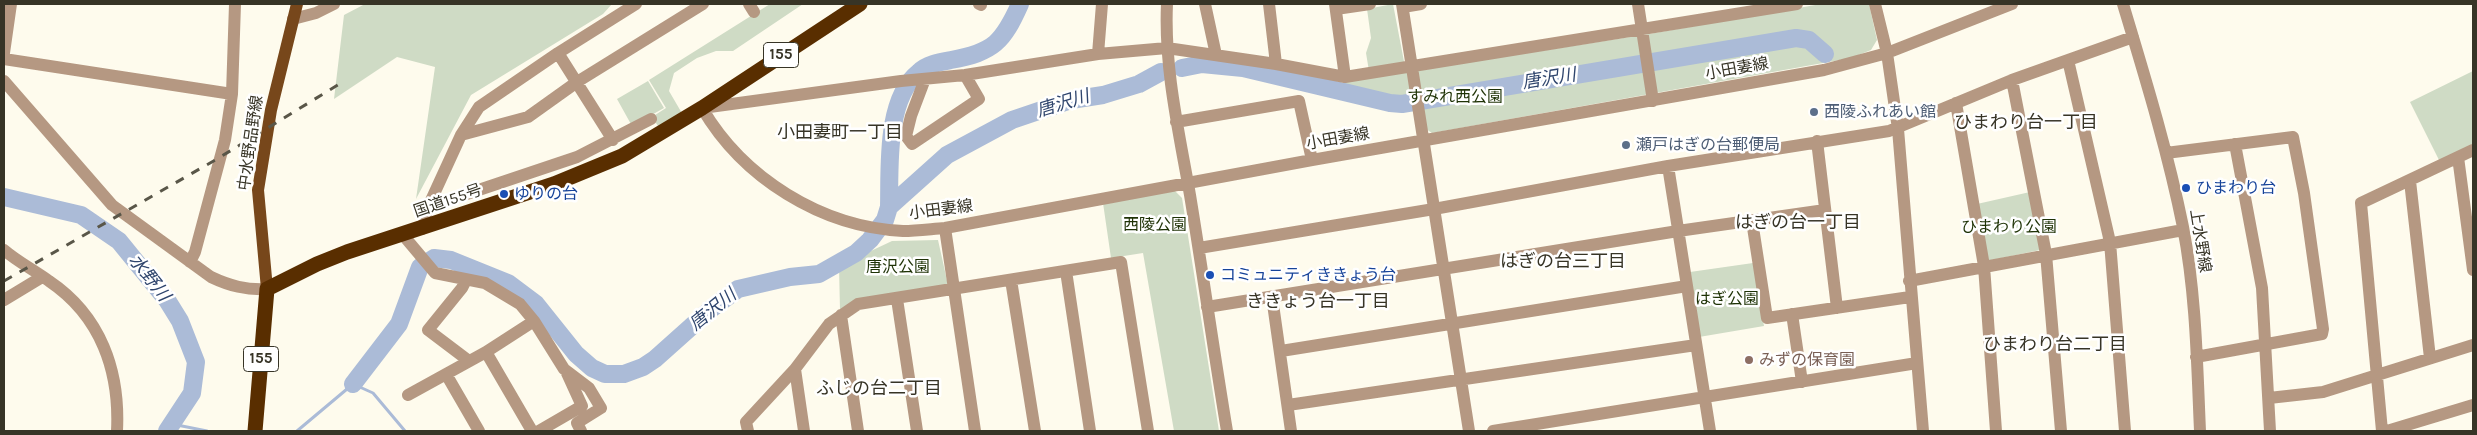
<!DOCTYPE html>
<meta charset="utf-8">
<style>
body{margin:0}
#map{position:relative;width:2477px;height:435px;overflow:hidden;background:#fefbed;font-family:Karla,sans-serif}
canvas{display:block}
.frame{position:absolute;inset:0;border:5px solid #373426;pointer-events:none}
</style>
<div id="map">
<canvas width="2477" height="435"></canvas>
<div class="frame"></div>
</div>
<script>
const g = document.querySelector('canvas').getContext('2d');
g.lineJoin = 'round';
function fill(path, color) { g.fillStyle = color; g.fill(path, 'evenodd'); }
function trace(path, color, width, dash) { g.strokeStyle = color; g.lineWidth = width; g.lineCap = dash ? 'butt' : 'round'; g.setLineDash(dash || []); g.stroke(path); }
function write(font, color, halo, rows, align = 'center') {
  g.font = font + ' Karla,"Noto Sans JP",sans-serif'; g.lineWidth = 5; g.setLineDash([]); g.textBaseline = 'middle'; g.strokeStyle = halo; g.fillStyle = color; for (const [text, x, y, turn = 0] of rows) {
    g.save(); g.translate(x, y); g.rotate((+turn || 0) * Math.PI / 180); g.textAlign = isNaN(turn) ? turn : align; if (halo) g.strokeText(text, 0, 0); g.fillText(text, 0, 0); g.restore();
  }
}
const green = new Path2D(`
 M365,4H612L603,14L471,95L416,199L435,67L397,57L334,99L344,15Z
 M770,4H803L733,51H716L697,58L674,73L669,91L683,115L660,129L652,117L666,108L649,80Z
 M1393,4L1406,72L1649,34L1821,4H1869L1877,40L1871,50L1851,58L1432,133L1426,129L1420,97L1394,101L1344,90L1343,81L1370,77L1366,53L1371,38L1367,9Z
 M2473,71V146L2440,162L2410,102Z
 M648,81L664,108L632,126L617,99Z
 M1174,190L1182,198L1219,431H1174L1143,253L1111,258L1103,203Z
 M2030,192L2040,250L1987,261L1977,204Z
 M938,240L948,285L840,310L839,266L892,241Z
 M1753,263L1764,326L1699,337L1690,272Z`);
const stream = new Path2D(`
 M172,424L207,431
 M297,431L353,384L373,393L405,431`);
const river = new Path2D(`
 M1182,68L1202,64L1243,68L1390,103L1402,104L1796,38L1809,40L1825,54
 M4,197L81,215L119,241L167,300L180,321L196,362L192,393L167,431
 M889,207C890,168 885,99 919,72C927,64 940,62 951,60C994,52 1003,42 1020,4
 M353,384L399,324L420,267L434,258L451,260L508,283L536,304L576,354L592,368L605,374H624L643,367L655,359L711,309L738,289L790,277L819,274L856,253L870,240L885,220L889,207L947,155L1012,120L1071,100L1103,95L1139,84L1161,72`);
const minor = new Path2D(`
 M749,4L754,12
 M979,4L981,5
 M1167,4C1164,68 1179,132 1190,195C1203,274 1214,353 1227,431
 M1205,4L1216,55
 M1269,4L1276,64
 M1335,4L1345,77
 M1402,4L1469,431
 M1638,4L1653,101
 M1797,4L1345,77L1276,64L1167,48L1098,54L965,75L901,81L702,108C743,178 821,227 903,231C917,231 931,229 945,228L1312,160L1824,70L1887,53L2012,4
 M1875,4L1887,53L1898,129L1923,431
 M2123,4C2145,77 2168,152 2183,227C2196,294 2197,363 2200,431
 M1403,7L1421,4
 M1336,9L1370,4
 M293,19L316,13L334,4
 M4,53L11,4
 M558,53L613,140
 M1098,54L1102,4
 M4,59L232,94
 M2068,60L2110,242L2125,431
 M925,79L911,116L906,136L912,144L979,99L965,75
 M2012,80L2046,254L2061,431
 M4,81L112,205L211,277C230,286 246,290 267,289
 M1956,103L1984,266L1996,431
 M1176,122L1299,101L1312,160
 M461,135L528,117L577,82L703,4
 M1817,141L1837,308
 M2235,144L2262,288L2270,431
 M2166,153L2293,137L2304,193L2323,329L2322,334L2196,357
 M2458,157L2473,270
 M1668,166L1710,431
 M2410,181L2430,358
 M428,207L577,157L651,119
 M1752,221L1767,318L1910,297
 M945,228L975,431
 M422,229L428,207L461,135L479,107L558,53L636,4
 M403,235L435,273L485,283L520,304L534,321L564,369L589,388L601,408L577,423L581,431
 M1199,248L1434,209L1668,166L1889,131L2012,80L2133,37
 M4,250C18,262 34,270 49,281C101,316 120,371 117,431
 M190,262L195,252L225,140L232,94L235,4
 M1066,271L1090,431
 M466,280L462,288L428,330L469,361
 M1011,280L1035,431
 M1909,281L2183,230
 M1272,297L1291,431
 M897,299L917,431
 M4,300L42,277
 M1207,307L1678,231L1825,210
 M1792,314L1802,382
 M841,315L858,431
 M1281,351L1687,286
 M486,352L532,431
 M795,369L804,431
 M446,374L479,431
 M408,395L486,352L534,321
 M2269,398L2323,392L2473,345
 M1288,405L1696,345
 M539,431L582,406L566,371
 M748,431L746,422L795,369L829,324L858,304L1121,262L1148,431
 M1493,431L1917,363
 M2382,431L2361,203L2473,150
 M2387,431L2473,405`);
const major = new Path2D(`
 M267,289L258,190L271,110L297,4`);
const highway = new Path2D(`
 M255,431L267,289L317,264L347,252L554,184L622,156L702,108L860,4`);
const rail = new Path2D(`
 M4,281L217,159L341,83`);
const markers = [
 [1814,112,5,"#5c6f8a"],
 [1626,145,5,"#5c6f8a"],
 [2186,188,5,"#1a4fb4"],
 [504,194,5,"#1a4fb4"],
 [1210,275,5,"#1a4fb4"],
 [1749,360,5,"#8d6e63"]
];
const shields = [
 [781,55,35],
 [261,359,35]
];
const shieldNames = [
 ["155",781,55],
 ["155",261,359]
];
const streetNames = [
 ["小田妻線",1737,69,-10],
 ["小田妻線",1338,139,-10],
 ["中水野品野線",251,143,-82],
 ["国道155号",448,201,-19],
 ["小田妻線",941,210,-7],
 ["上水野線",2200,241,81]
];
const parkNames = [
 ["すみれ西公園",1455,97],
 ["西陵公園",1155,225],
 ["ひまわり公園",2009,227],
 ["唐沢公園",898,267],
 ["はぎ公園",1727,299]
];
const serviceNames = [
 ["西陵ふれあい館",1824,112],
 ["瀬戸はぎの台郵便局",1636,145]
];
const transitNames = [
 ["ひまわり台",2196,188],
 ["ゆりの台",514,194],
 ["コミュニティききょう台",1220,275]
];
const educationNames = [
 ["みずの保育園",1759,360]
];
const waterNames = [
 ["唐沢川",1549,79,-9],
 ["唐沢川",1063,104,-17],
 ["水野川",149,278,52],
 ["唐沢川",713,310,-39]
];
const neighbourhoodNames = [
 ["ひまわり台一丁目",2026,123],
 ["小田妻町一丁目",840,133],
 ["はぎの台一丁目",1798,223],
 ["はぎの台三丁目",1563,262],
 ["ききょう台一丁目",1318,302],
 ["ひまわり台二丁目",2055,345],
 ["ふじの台二丁目",879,389]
];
fill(green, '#cfdbc5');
trace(stream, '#abbbd7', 3);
trace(river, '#abbbd7', 18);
trace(minor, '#b59882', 12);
trace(major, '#77471b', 12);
trace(highway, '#592e00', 15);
trace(rail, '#595648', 3, [9, 9]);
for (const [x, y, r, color] of markers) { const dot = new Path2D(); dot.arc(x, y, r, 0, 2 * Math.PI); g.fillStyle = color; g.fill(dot); trace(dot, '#fff', 2); }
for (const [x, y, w] of shields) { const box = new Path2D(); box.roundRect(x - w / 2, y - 12.5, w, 25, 4); g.fillStyle = '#fff'; g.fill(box); trace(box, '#373426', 1); }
write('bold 15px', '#373426', null, shieldNames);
write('16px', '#373426', '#fff', streetNames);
write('16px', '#1e3205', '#fff', parkNames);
write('16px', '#4e5e75', '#fff', serviceNames, 'left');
write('16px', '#164399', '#fff', transitNames, 'left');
write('16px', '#785e54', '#fff', educationNames, 'left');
write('italic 18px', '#2f456d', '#fff', waterNames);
write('18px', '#373426', '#fff', neighbourhoodNames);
</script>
